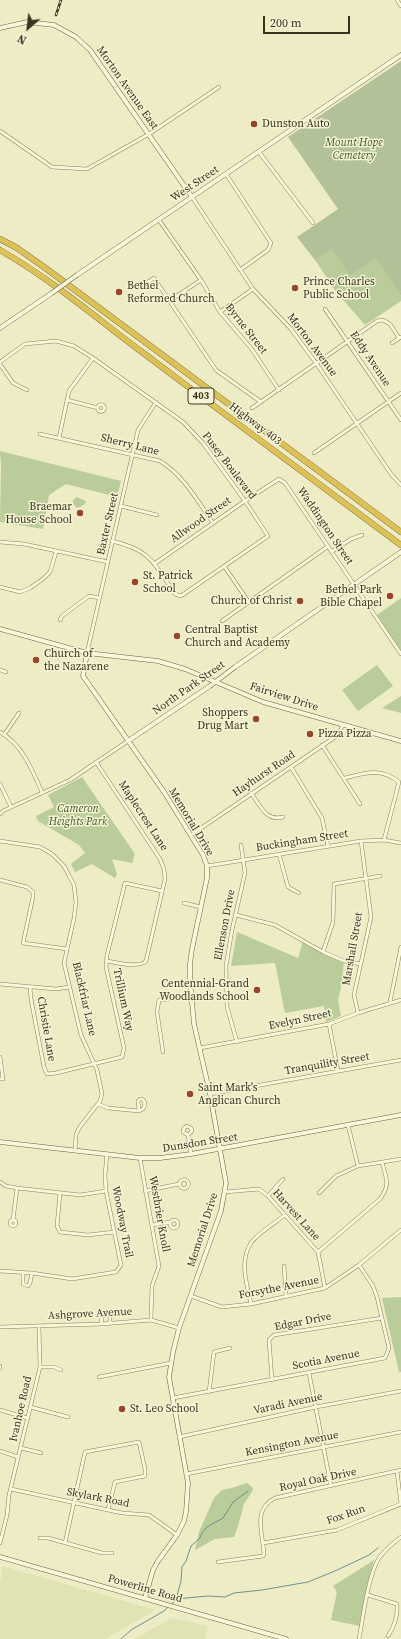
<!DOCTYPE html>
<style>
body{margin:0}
#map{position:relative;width:401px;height:1639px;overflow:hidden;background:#eeecc5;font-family:"Source Serif 4",serif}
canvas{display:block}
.north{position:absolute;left:8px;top:8px;width:40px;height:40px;-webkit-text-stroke:3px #f5f4d5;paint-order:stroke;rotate:208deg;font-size:11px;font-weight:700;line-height:16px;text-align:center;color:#39321f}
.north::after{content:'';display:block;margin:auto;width:14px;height:18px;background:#39321f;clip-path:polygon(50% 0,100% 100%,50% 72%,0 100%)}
.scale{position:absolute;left:263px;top:16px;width:87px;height:18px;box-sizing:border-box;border:2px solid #39321f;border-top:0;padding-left:5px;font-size:12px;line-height:14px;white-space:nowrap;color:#39321f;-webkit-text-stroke:3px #f5f4d5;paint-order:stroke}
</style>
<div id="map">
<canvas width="401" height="1639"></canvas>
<div class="north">N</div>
<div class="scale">200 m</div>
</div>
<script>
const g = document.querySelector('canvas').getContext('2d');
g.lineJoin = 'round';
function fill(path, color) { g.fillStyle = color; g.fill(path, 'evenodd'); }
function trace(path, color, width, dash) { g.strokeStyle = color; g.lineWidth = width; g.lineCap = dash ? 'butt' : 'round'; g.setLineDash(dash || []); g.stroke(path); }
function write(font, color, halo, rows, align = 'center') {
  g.font = font + ' "Source Serif 4",serif'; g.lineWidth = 3; g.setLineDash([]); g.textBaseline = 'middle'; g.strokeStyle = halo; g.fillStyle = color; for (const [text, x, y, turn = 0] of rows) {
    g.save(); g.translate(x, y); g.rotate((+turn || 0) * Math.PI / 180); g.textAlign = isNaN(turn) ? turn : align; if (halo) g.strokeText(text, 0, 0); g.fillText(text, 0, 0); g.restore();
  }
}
const farmland = new Path2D(`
 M3,1566L156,1610L105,1639H0V1583Z
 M171,1618L208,1626L205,1639H135Z`);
const green = new Path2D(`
 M331,249L376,257L401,296V301L365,325L337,293L315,260Z
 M0,451L121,481L117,497L66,484L49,495L43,529L0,522L1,466Z
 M77,497L86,501L85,504L78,508C74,506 73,504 73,500Z
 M401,598V651L377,615Z
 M377,665L393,686L358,711L342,690Z
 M401,696V713L382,708Z
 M82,777L135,854L132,863L112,859L117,874L115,878L92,864L75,872L71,864L85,853L79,845L38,821L36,816L54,807L48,795Z
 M237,932L298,958L303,941L344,961L342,984L338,1000L341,1016L326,1022L324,1006L285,1013L275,963L231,966Z
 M401,1297V1372H399L382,1298Z
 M247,1483L252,1487L253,1490L244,1504L238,1526L234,1537L215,1539L195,1550L199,1532L214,1498L222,1490L232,1488Z
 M374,1560L368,1582L359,1626L331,1620L337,1592L333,1586Z`);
const cemetery = new Path2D(`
 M401,61V296L376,258L350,275L332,249L315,260L297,237L338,209L288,137Z`);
const stream = new Path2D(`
 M176,1599L208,1596L225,1597L234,1593L262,1590L308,1582L335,1571L369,1555L378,1548
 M172,1604L176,1599L181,1581L182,1567L186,1561L191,1546L200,1538L202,1533L207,1527L223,1518L233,1502L248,1491
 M121,1639L131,1630L164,1611L168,1607`);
const street = new Path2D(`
 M397,0L401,6
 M0,131L52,167L87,169L149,134L219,87
 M259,152L313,223
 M226,174L271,243L268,250L240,270
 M192,197L253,289L291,329L316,363L391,474L401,485
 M159,220L201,280L220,312L251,348L279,390
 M139,288L154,278L216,370L261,402
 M169,301L201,280
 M325,309L401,420
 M220,312L253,289
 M392,343L401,337
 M0,362L25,344L56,341L74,346L93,358L183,422L203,443L245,501L268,536L181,596L175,594C154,563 151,550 112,541
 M0,364L13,383L27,390
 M67,400L98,408
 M97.5 408a3.5 3.5 0 1 1 7 0a3.5 3.5 0 1 1-7 0Z
 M252,408L377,321L383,320L390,324L399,338
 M40,434L160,461C184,476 197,500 213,523
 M59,438L69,391L93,358
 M314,453L401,393
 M121,506L157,515
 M0,542L24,544L108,562
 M331,552L351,539L362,535
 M154,564L245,501L279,479L285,483L401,654
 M224,566L248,601
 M0,587L20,592L30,588L43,579L50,572L56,552
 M60,620L62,616L89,596L100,598
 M222,621L327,547
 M87,653L138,430L156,402
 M0,670L6,672
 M0,732C23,745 32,770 42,792
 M4,735L19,713
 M322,745L360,804
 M96,762L160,859L164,869L165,879L146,961C140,968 116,963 107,961
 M291,767L322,818L328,846
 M345,778C365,773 381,767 399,782L384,840
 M0,784L11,807
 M251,793C260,805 266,822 283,817
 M0,814L3,811L70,780L128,741
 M191,835L338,735L343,725
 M0,841L40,847L52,854L64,866L74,885L76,902L74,918L64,963L81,1035L97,1070L102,1094L100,1101L79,1128L76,1135L75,1151
 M279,854L288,887L299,893
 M207,866L361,841L384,840L401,843
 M0,880L27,887L33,892V897L23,943L67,949
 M184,903L201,907
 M236,915L275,925L323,952L344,961L361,964
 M323,952L333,922L334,884L380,876
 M0,984L56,989L69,987
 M30,987L31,999L44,1067L47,1074L56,1073L122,1057L124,1048L106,967L107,955L125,883L162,891
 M390,1002L401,947
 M358,1013L354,995L371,917L361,841
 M329,1024L338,1071
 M237,1042L227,1007L226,966L232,930L245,873L241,845
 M200,1048L329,1024L358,1013L401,1000
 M163,1052L157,1012L159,1000L191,997
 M0,1057L3,1079H0
 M210,1094L401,1060
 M98,1104L108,1108L139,1111L143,1109C145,1106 146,1101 142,1099H140L138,1101L139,1111
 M348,1125L358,1166
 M188,1135L192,1131L191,1128L187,1126L184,1128L183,1132L188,1135L191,1154
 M140,1158L159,1266L152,1286L151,1320
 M179.5 1184a4.5 4.5 0 1 1 9 0a4.5 4.5 0 1 1-9 0Z
 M0,1182L6,1186L17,1188L80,1195L106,1191
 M145,1191L179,1184
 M225,1192L259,1189L268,1196L318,1252L325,1288
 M60,1193L57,1226L60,1232L88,1235L114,1232
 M319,1193L336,1176L358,1166L401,1159
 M268,1196L283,1179
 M13,1220L17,1188
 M10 1223a3 3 0 1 1 6 0a3 3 0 1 1-6 0Z
 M170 1224a4 4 0 1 1 8 0a4 4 0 1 1-8 0Z
 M152,1225L170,1222
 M318,1252L380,1199C391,1184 386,1179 382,1162
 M284,1266L286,1296
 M0,1271L32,1273L72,1279L116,1272L121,1265L106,1191L105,1175L107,1154
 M23,1272V1284L28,1286L30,1283L32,1273
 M191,1296L222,1307L251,1304L325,1288L359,1265L401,1230
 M251,1304C247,1285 239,1261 251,1243C258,1233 275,1223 285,1215
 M101,1324L102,1314L105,1313L110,1315V1323
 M0,1327L101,1324L151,1320L179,1328
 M0,1366V1368
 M40,1367H54L61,1370
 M309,1373L331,1486
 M99,1377L171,1363
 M272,1380L269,1340L274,1335L382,1318
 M209,1392L214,1352L230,1348
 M173,1398L385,1358L389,1348L377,1297L373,1286L359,1265
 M30,1407L68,1417
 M0,1410L27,1418
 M179,1437L316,1407L401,1391
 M21,1448L41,1453
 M0,1451L18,1457
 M186,1474L401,1432
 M11,1489L122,1513L149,1515L177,1535
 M40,1538H48L102,1553H112
 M0,1543L7,1515L9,1495L40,1367L39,1326
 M65,1543L85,1452L139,1442L145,1469V1476L115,1482L108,1510
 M263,1543L337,1530L401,1504L397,1471
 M218,1562L263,1556L264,1554C263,1534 252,1509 275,1498L401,1470
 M368,1595L397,1604C398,1615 394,1627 388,1636
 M359,1639C363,1617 368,1576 379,1558C385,1550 393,1543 401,1537`);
const secondary = new Path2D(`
 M0,28L27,22L54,25L76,37L90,50L192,197
 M77,275L401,55
 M0,328L52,293
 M0,629L87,653L158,661L185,669L263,702L401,741
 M87,653L83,676L164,792L203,855L207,866V878L192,949L190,964V981L194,1024L210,1094L226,1183L221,1211L179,1328L173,1352L169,1377L188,1483L186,1512L184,1521L177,1535L158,1561L153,1570L145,1598
 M128,741L210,686L235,667L401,552
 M0,1142L140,1158H160L191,1154L401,1115
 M0,1557L286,1639`);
const highway = new Path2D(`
 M0,239L17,248L44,267L401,532
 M0,250C51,279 95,317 142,352C228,417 315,481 401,545`);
const rail = new Path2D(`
 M56,15L61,0`);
const secondaryBridge = new Path2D(`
 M52,293L77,275`);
const markers = [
 [254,124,4,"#98442b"],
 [295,288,4,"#98442b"],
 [119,292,4,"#98442b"],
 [80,513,4,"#98442b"],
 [135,582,4,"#98442b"],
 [390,596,4,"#98442b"],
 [300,601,4,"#98442b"],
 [177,636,4,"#98442b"],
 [36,660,4,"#98442b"],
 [256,719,4,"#98442b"],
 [310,734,4,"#98442b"],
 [257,990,4,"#98442b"],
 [190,1094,4,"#98442b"],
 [122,1409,4,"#98442b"]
];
const shields = [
 [201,396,26]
];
const shieldNames = [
 ["403",201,396]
];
const streetNames = [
 ["Morton Avenue East",127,88,55],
 ["West Street",195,184,-34],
 ["Byrne Street",246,329,52],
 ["Morton Avenue",312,345,53],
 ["Eddy Avenue",370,359,56],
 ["Highway 403",255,424,37],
 ["Sherry Lane",130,445,14],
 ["Pusey Boulevard",229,466,53],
 ["Allwood Street",201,520,-35],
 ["Baxter Street",108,524,-77],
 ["Waddington Street",325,526,56],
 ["North Park Street",189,688,-35],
 ["Fairview Drive",284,697,18],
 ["Hayhurst Road",264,774,-34],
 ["Maplecrest Lane",143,816,57],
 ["Memorial Drive",191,822,59],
 ["Buckingham Street",302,841,-9],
 ["Ellenson Drive",225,925,-79],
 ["Marshall Street",353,949,-80],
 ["Blackfriar Lane",84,999,77],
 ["Trillium Way",123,1000,78],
 ["Evelyn Street",300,1020,-12],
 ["Christie Lane",46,1029,80],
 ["Tranquility Street",327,1064,-10],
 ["Dunsdon Street",200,1143,-9],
 ["Westbrier Knoll",159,1214,80],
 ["Harvest Lane",296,1215,48],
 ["Woodway Trail",122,1222,79],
 ["Memorial Drive",203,1230,-72],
 ["Forsythe Avenue",279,1288,-11],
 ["Ashgrove Avenue",90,1314,-3],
 ["Edgar Drive",303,1322,-11],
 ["Scotia Avenue",326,1360,-11],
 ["Varadi Avenue",288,1404,-12],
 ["Ivanhoe Road",21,1409,-77],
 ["Kensington Avenue",292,1444,-11],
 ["Royal Oak Drive",318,1480,-12],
 ["Skylark Road",98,1498,11],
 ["Fox Run",346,1515,-19],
 ["Powerline Road",145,1589,16]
];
const poiNames = [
 ["Dunston Auto",262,124],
 ["Prince Charles",303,282],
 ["Public School",303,295],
 ["Bethel",127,286],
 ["Reformed Church",127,299],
 ["Braemar",72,507,"right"],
 ["House School",72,520,"right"],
 ["St. Patrick",143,576],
 ["School",143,589],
 ["Bethel Park",382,590,"right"],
 ["Bible Chapel",382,603,"right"],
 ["Church of Christ",292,601,"right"],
 ["Central Baptist",185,630],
 ["Church and Academy",185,643],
 ["Church of",44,654],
 ["the Nazarene",44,667],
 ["Shoppers",248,713,"right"],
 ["Drug Mart",248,726,"right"],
 ["Pizza Pizza",318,734],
 ["Centennial-Grand",249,984,"right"],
 ["Woodlands School",249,997,"right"],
 ["Saint Mark's",198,1088],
 ["Anglican Church",198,1101],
 ["St. Leo School",130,1409]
];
const parkNames = [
 ["Mount Hope",354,143],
 ["Cemetery",354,156],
 ["Cameron",78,809],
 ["Heights Park",78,822]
];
fill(farmland, '#e0e4b3');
fill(green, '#bacc99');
fill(cemetery, '#b3c198');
trace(stream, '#6d9090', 1);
trace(street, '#897f5b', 4);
trace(secondary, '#6b5f3e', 5);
trace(highway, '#574b2f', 6);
trace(street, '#f9f7d9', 3);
trace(secondary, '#f9f7d9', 4);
trace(highway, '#dcc157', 5.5);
trace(rail, '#39321f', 2.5);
trace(rail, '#f5f4d5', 1, [3]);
trace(secondaryBridge, '#6b5f3e', 5, []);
trace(secondaryBridge, '#f9f7d9', 4);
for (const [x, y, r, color] of markers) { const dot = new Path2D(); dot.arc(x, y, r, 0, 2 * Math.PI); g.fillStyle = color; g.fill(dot); trace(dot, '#f5f4d5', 1.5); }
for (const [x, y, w] of shields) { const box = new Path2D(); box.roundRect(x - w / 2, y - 8, w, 16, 3); g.fillStyle = '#f5f4d5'; g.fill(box); trace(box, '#39321f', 1); }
write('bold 10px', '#39321f', null, shieldNames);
write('11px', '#39321f', '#f5f4d5', streetNames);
write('11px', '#39321f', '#f5f4d5', poiNames, 'left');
write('italic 11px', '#3e5626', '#f5f4d5', parkNames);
</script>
